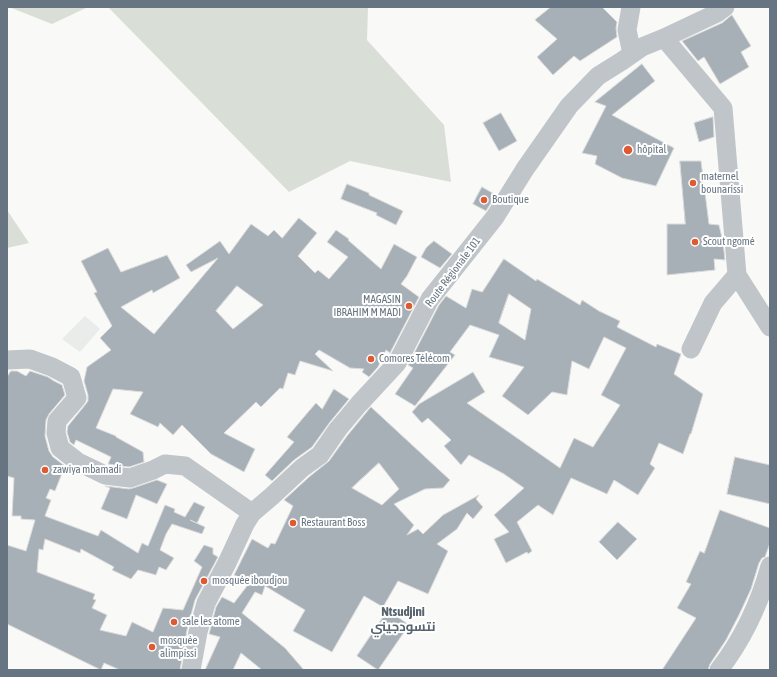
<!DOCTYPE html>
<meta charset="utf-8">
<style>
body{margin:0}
#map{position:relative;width:777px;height:677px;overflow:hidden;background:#f9f9f7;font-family:"Asap Condensed",sans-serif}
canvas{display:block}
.frame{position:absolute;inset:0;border:8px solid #667581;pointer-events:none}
</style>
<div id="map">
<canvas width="777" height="677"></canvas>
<div class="frame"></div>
</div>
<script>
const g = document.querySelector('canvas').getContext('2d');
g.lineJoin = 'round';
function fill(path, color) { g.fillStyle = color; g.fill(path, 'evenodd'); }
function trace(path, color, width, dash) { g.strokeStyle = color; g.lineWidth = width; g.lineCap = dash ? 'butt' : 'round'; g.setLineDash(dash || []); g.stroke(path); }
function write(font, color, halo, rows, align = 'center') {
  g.font = font + ' "Asap Condensed",Cairo,sans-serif'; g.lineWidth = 4; g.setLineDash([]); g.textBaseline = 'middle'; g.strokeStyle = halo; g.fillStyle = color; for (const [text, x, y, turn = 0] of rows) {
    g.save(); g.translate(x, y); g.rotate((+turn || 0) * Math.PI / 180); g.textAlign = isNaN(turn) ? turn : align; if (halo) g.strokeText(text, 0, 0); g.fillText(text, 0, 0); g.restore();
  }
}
const built = new Path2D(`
 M85,316L100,329L80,352L62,339Z`);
const green = new Path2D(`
 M9,7H88L52,24Z
 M108,7H368L367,40L444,125L451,182L350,161L289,192Z
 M7,210L29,243L7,248Z`);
const building = new Path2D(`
 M551,7H602L617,22L616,28L617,37L580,61L574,56L553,75L537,57L557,39L535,20Z
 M732,15L751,46L741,52L749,67L720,84L704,57L698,61L682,41L722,23Z
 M642,64L655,81L612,115L674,148L656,186L622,178L595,164L597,156L582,153L606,106L595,102Z
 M501,113L517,141L499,151L483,123Z
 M713,117L714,137L699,142L694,123Z
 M680,161H701L709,224L719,225L723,242L725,260L714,259L715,270L667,275V224H685Z
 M347,184L369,193V195L403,211L396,225L376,215L377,213L341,199Z
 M482,187L496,195L486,211L473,204Z
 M299,218L317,233L298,256L315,273L318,270L329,279L348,257L327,242L336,230L349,239L348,240L381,269L394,244L417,257L407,276L401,284L419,297L390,353L386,350L378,367L369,377L362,372L364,369L350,368L319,350L315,354L333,371L300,361L295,375L288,373L283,389L280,388L261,407L256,402L224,433L255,449L244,472L211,454L182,425L173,435L160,423L158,427L130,414L143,392L113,389L96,428L116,436V437L143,452L144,462L129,467L108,464L111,457L76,440L74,445L70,442L67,432L68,426L85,405L88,401V395L84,381L87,367L111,350L100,338L112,326L94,293L97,292L81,261L108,248L121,272L167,255L180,278L153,293L152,290L121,307L154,334L218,258L191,272L186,265L220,241L229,254L251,224L268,236L274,230L282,238ZM237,286L263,305L233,329L216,311Z
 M434,241L452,254L440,268L421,257L426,248Z
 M504,259L536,281L537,279L580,305L582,300L599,311L620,321L617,327L656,347L657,344L681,354L674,374L703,394L691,434H690L683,454L659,443L650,464L655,468L638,495L614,480L607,494L571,478L553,515L538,505L517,522L532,551L528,554L527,552L506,563L494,539L509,532L494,515L524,488L504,474L469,455L461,465L444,446L451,440L428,418L422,423L412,412L419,404L473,372L485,392L467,403L560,468L574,438L593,447L620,405L601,395L626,348L604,337L589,369L572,361L567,395L552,392L528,415L502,396L524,367L489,357L499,335L470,325L450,352L455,355L415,406L395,394L413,368L408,365L439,305L446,296L466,308L472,289L482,292ZM509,294L531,309L525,340L499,323Z
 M11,371H17L26,376L30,371L48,377L54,381L62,385L65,395L49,414L46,420L45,436L49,451L53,457L65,466L55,491L50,489L46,498L51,500L45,516L98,536L101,530L138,553L142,543L148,546L165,505L175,509L174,512L185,517L194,502L205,507L197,523L190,520L205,527L202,534L172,524L166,534L160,550L174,558L166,570L159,567L156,575L138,570L131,579L112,570L114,567L81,549L80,553L45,539L43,550L39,549L37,572L95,594L93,599L96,600L92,608L107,615L100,630L126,636L132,622L153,632L163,608L183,610L202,567L194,561L204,545L213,548V554L218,557L195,600L187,630L180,670H120L104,663L101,670L7,624V545L26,551L35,520L21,519V516H12L14,478L7,476V377Z
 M334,389L349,399L330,422L312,447L294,460L272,481L265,475L294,442L287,437L309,411L316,403L322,409Z
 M371,407L450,480L443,488L425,489L394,504L414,525L407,535L418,529L423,534L443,515L479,495L476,499L483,507L473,519L467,513L457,529L437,544L448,551L428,594L398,581L383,607L364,596L332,652L293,631L305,610L265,586L262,595L255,592L242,613L285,648L304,670H262L241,653L233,670H205L220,637L209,634L216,607L222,597L234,603L250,582L234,575L252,539L268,548L271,543L275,544L293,506L284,500L309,477L329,461L347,436ZM379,463L399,489L382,505L352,488Z
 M735,457L770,465V504L727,494Z
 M157,480L167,484L157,504L136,495L127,519L101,509L110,488L105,486L129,489L133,488Z
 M720,510L770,528V543L765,557L762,558L759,563L751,589L739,615L726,640L710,664L708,670H662L696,618L677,608L691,584L686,582L700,551L704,553Z
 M618,522L637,539L617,560L599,542Z
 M388,610L409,625L378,670L357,656Z`);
const minor = new Path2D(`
 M631,7L627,30L632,54
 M664,38L723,108L737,275L713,303L691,349
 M737,275L770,327
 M7,360L30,359L52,367L71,377L77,398L57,421L56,433L60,448L78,462L105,475L130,478L153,470L165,464L185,466L252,513
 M191,670L198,632L206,603L227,563L245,524L252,513L272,496L302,468L320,455L338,429L359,404L397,363L430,299L495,217L525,169L569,106L598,76L622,61L642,47L664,38L717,13L725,7
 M719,670C742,640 760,602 770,566`);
const markers = [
 [628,150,5,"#de5a33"],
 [693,183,4,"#de5a33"],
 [484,200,4,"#de5a33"],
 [695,242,4,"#de5a33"],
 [409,306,4,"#de5a33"],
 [371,359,4,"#de5a33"],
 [45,470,4,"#de5a33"],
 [293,523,4,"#de5a33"],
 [204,581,4,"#de5a33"],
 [174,622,4,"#de5a33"],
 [152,647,4,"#de5a33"]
];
const poiNames = [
 ["hôpital",637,150],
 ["maternel",701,177],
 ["bounarissi",701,190],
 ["Boutique",492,200],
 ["Scout ngomé",703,242],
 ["MAGASIN",401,300,"right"],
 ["IBRAHIM M MADI",401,313,"right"],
 ["Comores Télécom",379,359],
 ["zawiya mbamadi",53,470],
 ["Restaurant Boss",301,523],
 ["mosquée iboudjou",212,581],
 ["sale les atome",182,622],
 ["mosquée",160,641],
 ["alimpissi",160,654]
];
const streetNames = [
 ["Route Régionale 101",453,272,-53]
];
const quarterNames = [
 ["Ntsudjini",403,612],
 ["نتسودجيني",403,627]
];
fill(built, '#eaebeb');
fill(green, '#d9ded7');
fill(building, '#a8b0b7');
trace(building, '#dbdbda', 1);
trace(minor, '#c0c5c9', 19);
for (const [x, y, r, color] of markers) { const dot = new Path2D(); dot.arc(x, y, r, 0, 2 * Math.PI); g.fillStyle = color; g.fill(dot); trace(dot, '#fff', 1.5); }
write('11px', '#667581', '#fff', poiNames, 'left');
write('11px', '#667581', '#fff', streetNames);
write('bold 13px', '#57636d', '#fff', quarterNames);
</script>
